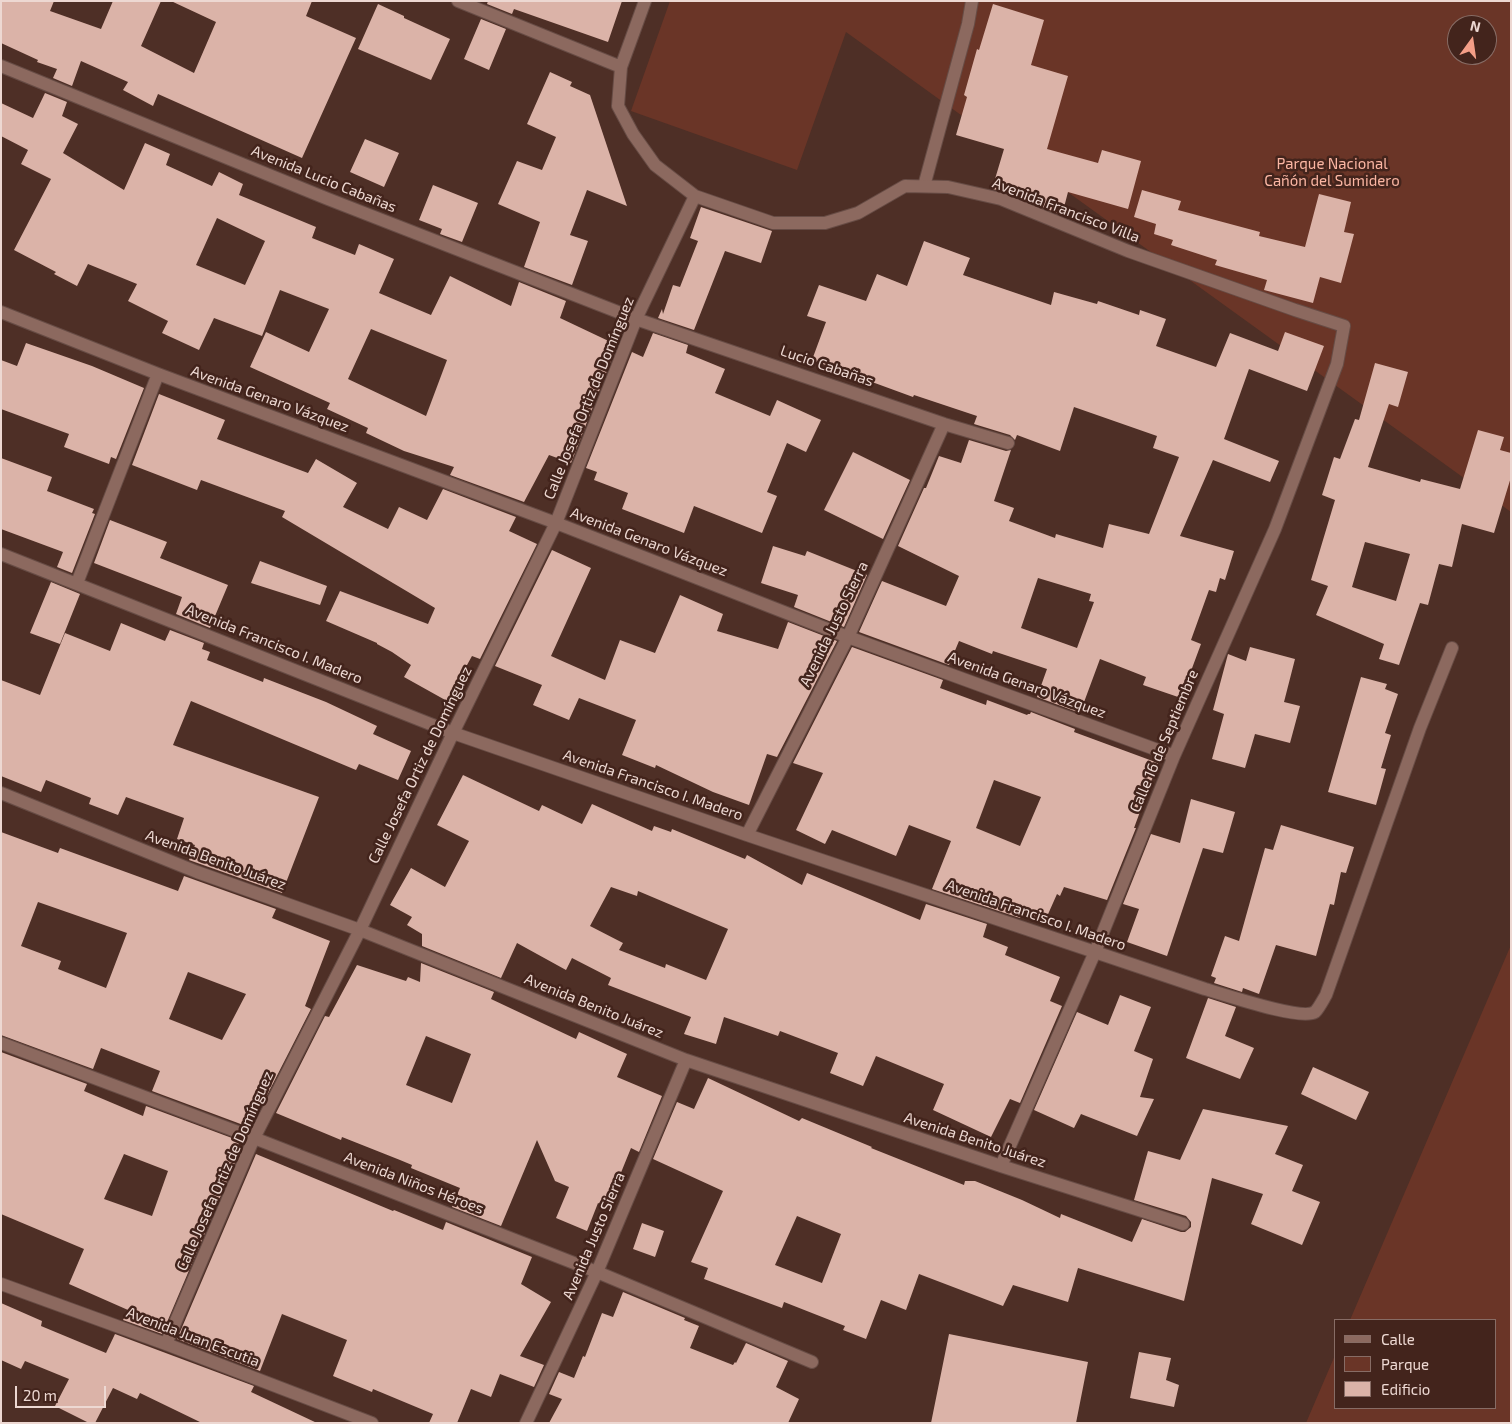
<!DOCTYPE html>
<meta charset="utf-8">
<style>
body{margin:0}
#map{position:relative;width:1512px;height:1424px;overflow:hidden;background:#4e2f26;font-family:"Exo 2",sans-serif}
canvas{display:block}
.frame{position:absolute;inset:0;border:2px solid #edd8d2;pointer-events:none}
.legend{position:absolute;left:1334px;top:1319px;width:162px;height:90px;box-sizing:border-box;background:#43241c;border:1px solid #876c65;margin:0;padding:6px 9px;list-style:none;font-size:15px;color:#edd8d2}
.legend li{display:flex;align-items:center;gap:10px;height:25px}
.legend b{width:25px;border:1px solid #876c65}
.north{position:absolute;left:1447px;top:15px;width:50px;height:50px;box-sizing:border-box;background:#43241c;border:1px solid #876c65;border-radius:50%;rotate:14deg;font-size:14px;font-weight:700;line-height:20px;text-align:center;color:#edd8d2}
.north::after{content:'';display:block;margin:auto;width:18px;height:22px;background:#f49e87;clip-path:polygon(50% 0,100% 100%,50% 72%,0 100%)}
.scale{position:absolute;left:15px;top:1386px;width:91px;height:22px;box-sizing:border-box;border:2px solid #edd8d2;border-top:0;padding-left:6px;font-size:15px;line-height:18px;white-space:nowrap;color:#edd8d2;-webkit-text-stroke:4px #43241c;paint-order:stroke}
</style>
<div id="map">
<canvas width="1512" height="1424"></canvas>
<div class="frame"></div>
<ul class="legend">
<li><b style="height:6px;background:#8c695f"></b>Calle</li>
<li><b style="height:14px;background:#6a3527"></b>Parque</li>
<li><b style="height:14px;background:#dbb3a8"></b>Edificio</li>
</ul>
<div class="north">N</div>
<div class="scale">20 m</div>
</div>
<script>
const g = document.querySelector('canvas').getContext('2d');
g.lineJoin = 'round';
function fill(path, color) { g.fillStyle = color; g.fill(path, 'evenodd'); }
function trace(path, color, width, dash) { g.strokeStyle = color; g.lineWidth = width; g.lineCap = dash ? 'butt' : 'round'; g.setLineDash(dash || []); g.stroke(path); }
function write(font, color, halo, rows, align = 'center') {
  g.font = font + ' "Exo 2",sans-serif'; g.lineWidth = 5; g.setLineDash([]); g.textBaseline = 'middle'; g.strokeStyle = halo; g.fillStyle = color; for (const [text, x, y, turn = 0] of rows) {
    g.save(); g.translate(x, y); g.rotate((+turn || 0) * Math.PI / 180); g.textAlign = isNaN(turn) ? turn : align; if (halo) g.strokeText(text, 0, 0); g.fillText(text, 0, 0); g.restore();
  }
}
const green = new Path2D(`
 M670,1H1511V512L846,32L797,170L631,111ZM1457,25H1487V55H1457Z
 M1511,945V1423H1306L1336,1353V1408H1496V1320H1350Z`);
const building = new Path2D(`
 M1,1H54L50,11L101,29L113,1H161L141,46L194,73L216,22L171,1H312L306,16L356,38L302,158L158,94L153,106L123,90L128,82L81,61L72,86L53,78L57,69L37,62L38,60L1,43Z
 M488,1H622L608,42L514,9L512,14L487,4Z
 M378,4L404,16V18L450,39L431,80L358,49Z
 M993,4L1044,20L1031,65L1068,76L1047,149L1098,163L1102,150L1141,161L1128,209L1068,192L1062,215L1004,191L992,189L1004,149L956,135L967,97L964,95L977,49L979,50Z
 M481,19L506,29L489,70L464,59Z
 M550,72L572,82L570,86L590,95L627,206L587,190L570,235L588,241L572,285L524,267L540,222L498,204L517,161L542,170L556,137L527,124Z
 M45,93L67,102L62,116L78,124L63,153L124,190L145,143L170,154L166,165L212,186L219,172L243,184L239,195L316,227L312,238L355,255L359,244L394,259L379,293L431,315L450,276L511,306L519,282L566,301L560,318L617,345L571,463L549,455L524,502L450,475L454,467L404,451L366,433L368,428L327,409L330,403L250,367L266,332L309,352L329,309L280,290L262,336L214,318L199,350L162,333L168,321L128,301L137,284L88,264L77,286L54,274L56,272L14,250L51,179L21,164L28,150L1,136V103L33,118ZM217,218L265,241L245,285L196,265ZM371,329L447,360L426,416L348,379Z
 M365,139L399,153L384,187L350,172Z
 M433,185L478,203L462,242L440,234L442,229L419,220Z
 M1142,190L1181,201L1178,210L1260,232L1259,236L1305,247L1319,194L1351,202L1344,232L1354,234L1341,283L1320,277L1313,303L1264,290L1267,280L1215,265L1217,260L1171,245L1173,240L1154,234L1156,224L1134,217Z
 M701,207L772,231L761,263L725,251L694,330L658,318L662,309L663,314L673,285L680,287L698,241L690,238Z
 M924,241L970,258L963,275L1051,305L1054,292L1097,304L1098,301L1139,315L1140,310L1166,319L1156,346L1216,367L1230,333L1278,351L1285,332L1324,346L1307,391L1249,369L1224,439L1279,461L1270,482L1213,460L1180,536L1234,551L1225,580L1220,578L1216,592L1209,590L1191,640L1201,644L1181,698L1143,685L1146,677L1100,659L1080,713L1037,697L1047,669L993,651L992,654L959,641L949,665L859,632L882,581L946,606L959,576L898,546L924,488H926L939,456L961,463L969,440L1006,451L1011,450L994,501L1014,508L1009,521L1055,538L1056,534L1103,548L1109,524L1149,534L1179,457L1153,448L1157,436L1074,407L1060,451L1017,435L1015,440L1010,435L974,424L977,416L914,395L913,397L812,360L826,322L807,316L819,285L866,301L877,274L907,286ZM1038,578L1091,594L1089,601L1094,602L1077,648L1021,628Z
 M653,333L688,345L686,353L725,369L715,393L770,416L777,400L821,420L806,452L787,443L767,492L777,496L762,533L694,506L684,533L622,509L628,493L594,480L597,472L586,468L632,352L643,357Z
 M26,343L92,366L144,388L116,459L111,457L109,464L64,447L69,434L1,409V360L17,366Z
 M1375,363L1408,372L1398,407L1389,404L1368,467L1420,482L1421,479L1460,489L1478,430L1504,437L1500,450L1511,453V477L1494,533L1462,524L1452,567L1439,564L1428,605L1420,603L1399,665L1379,659L1384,644L1316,615L1328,586L1311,580L1335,500L1322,495L1334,457L1340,459L1355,419L1359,420ZM1365,542L1410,554L1396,601L1352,587Z
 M159,394L225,420L217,439L308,473L316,459L357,483L343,507L388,529L399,507L427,520L443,489L516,517L509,531L537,544L480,659L472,656L447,701L404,677L411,665L392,652L377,644V643L326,621L340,591L428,624L435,608L282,517L285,511L201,480L197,490L132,465Z
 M853,452L910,480L883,539L824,510Z
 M1,458L52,477L47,491L94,509L92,513L95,514L72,573L57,567L63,552L1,529Z
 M110,520L167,542L160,558L228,585L210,628L176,614L182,597L94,563Z
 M773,546L805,556L807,551L867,575L844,627L794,607L798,595L761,583Z
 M552,550L591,568L551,656L605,680L620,640L655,653L680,595L723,614L717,631L778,649L788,622L837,641L777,757L767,754L749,805L713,792L656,765L655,768L622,755L636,720L579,698L569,720L533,705L542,685L495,666Z
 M260,561L327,586L320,605L251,583Z
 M51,582L80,594L60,644L30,633Z
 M121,623L165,641L170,630L204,643L202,649L210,652L207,660L263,682L264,678L326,702L377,726L373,734L411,751L398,780L359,764L356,770L191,701L173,745L319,797L282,893L189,860L195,845L177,839L184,818L126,797L118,815L89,804L91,798L46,780L41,792L1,776V680L40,695L65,633L110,651Z
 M852,647L943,680L940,688L986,705L987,700L1027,715L1028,714H1030L1031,712L1075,729L1074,732L1158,763L1134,828H1136L1107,900L1064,887L1060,896L1057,894L1045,921L1023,912L1020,918L932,889L951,841L909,825L896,856L832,830L825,844L796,830L823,773L793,763ZM994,780L1041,797L1020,846L976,828Z
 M1250,647L1295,659L1284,702L1300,706L1290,743L1255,734L1245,768L1212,759L1224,714L1213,710L1228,654L1246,661Z
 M1361,677L1387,684L1385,689L1398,694L1385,733L1391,735L1381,768L1386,769L1376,805L1328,792Z
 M463,775L539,811L542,805L582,824L592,804L652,831L654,826L671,832L672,829L745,859L747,855L802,885L807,873L920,920L926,904L987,924L983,937L1008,947L1005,955L1060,977L1050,1001L1062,1006L1020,1103L1010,1099L991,1137L933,1110L944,1084L876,1056L863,1086L830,1073L838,1053L780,1031L778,1036L724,1017L716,1044L684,1034L691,1017L608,985L611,978L572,958L566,970L517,943L501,978L422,946V934L407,925L412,917L390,905L411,868L445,887L469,841L437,825ZM611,887L637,896L638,891L728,929L706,980L666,964L665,968L619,950L623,943L590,926Z
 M1191,799L1235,812L1223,853L1203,848L1167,956L1127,942L1139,909L1123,904L1151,834L1180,843Z
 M1281,825L1354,847L1346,873L1341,872L1334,905L1330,904L1316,956L1276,945L1259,994L1243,988L1242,992L1214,983L1216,978L1211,976L1225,936L1239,941L1265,848L1273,850Z
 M1,832L58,853L60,848L178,891L184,876L276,909L272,918L330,941L305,1006L311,1009L261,1107L255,1105L246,1126L152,1091L160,1071L101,1048L93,1069L1,1035ZM38,902L127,933L106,988L58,969L61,961L21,946ZM188,972L246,994L222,1040L169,1019Z
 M421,963L494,992L491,999L576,1039L579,1032L627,1054L617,1077L662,1096L639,1152L631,1148L607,1207L598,1203L587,1231L556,1218L569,1187L555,1181L537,1140L501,1226L452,1207L460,1188L411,1168L412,1165L400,1160L342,1137L341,1140L276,1113L325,1016L329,1017L357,965L406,981L408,977L420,982ZM426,1036L471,1054L452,1103L406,1085Z
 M1120,995L1151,1007L1134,1051L1153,1059L1140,1097L1154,1099L1137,1136L1081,1114L1074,1128L1034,1110L1077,1012L1108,1025Z
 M1208,998L1236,1007L1225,1036L1254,1048L1240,1079L1186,1058Z
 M1,1052L87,1084L84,1091L143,1116L146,1106L240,1141L237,1147L241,1148L162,1334L123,1320L128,1310L69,1284L84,1249L1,1214ZM124,1154L168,1171L152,1216L104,1199Z
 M1313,1067L1369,1092L1356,1120L1301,1094Z
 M708,1078L799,1121L802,1118L872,1147L871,1148L964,1185L965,1181H975L1022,1200L1060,1218L1061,1214L1132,1242L1142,1219L1181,1232H1185L1191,1227V1222L1186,1216L1134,1200L1148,1151L1180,1160L1203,1109L1288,1126L1275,1154L1303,1165L1292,1191L1320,1202L1302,1245L1251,1224L1263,1194L1212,1178L1184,1301L1078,1268L1068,1302L1013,1285L1003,1306L919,1274L906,1310L881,1300L866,1339L843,1330L845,1326L784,1302L782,1308L704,1279L708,1268L691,1262L723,1191L653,1159L677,1102L694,1109ZM797,1216L841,1234L822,1283L775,1265Z
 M256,1154L393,1211L394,1210L443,1230L446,1222L532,1257L521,1284L551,1302L520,1356L544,1365L534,1387L500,1374L491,1397L471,1389L457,1423H429L433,1414L373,1389L372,1392L333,1376L347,1340L282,1314L260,1371L177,1339Z
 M642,1223L664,1231L655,1257L633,1249Z
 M623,1292L685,1318L684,1320L699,1326L690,1348L733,1365L735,1362L736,1363L746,1343L788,1361L776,1387L799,1399L788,1423H549L562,1399L549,1394L559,1372L574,1378L583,1356L585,1357L602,1313L613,1317Z
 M1,1303L42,1321L41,1326L106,1353L115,1334L163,1352L254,1386L251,1392L317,1423H202L140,1393L137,1399L113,1388L95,1423H89L55,1406L69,1379L25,1361L21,1369L1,1360Z
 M949,1334L1088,1362L1076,1423H931Z
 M1139,1352L1171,1358L1166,1380L1179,1385L1174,1407L1130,1398Z`);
const lane = new Path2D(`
 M924,186L968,24L972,1`);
const street = new Path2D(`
 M458,1L621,67
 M645,1L621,67L618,106L633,134L655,165L695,196L773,223H825L858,213L905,186L948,187L1001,199L1128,251L1295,310L1344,326L1337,364L1275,529L1174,756L1095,952L1001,1166
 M1,66L328,199L636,319L944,424L1008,443
 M1,312L158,374L556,523L848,637L1174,756
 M1,554L453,733L747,835L1205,989C1223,994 1301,1021 1315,1012C1319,1008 1323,1000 1326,995L1420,728L1452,648
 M77,583L158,374
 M1,793L197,872L360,930L686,1060L1001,1166L1183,1224
 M747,835L848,637L944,424
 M1,1043L254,1138L597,1272L812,1362
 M1,1284L166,1344L372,1423
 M166,1344L254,1138L360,930L453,733L556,523L636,319L695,196
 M526,1423L597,1272L686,1060`);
const parkNames = [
 ["Parque Nacional",1332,164],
 ["Cañón del Sumidero",1332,181]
];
const streetNames = [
 ["Avenida Lucio Cabañas",324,179,22],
 ["Avenida Francisco Villa",1066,210,21],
 ["Lucio Cabañas",827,366,19],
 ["Calle Josefa Ortiz de Domínguez",589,398,-68],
 ["Avenida Genaro Vázquez",270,399,20],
 ["Avenida Genaro Vázquez",649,542,21],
 ["Avenida Justo Sierra",834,624,-64],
 ["Avenida Francisco I. Madero",274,644,22],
 ["Avenida Genaro Vázquez",1027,685,20],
 ["Calle 16 de Septiembre",1164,741,-67],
 ["Calle Josefa Ortiz de Domínguez",420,765,-64],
 ["Avenida Francisco I. Madero",653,785,19],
 ["Avenida Benito Juárez",216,860,20],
 ["Avenida Francisco I. Madero",1036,915,19],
 ["Avenida Benito Juárez",594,1006,22],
 ["Avenida Benito Juárez",975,1140,18],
 ["Calle Josefa Ortiz de Domínguez",225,1171,-66],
 ["Avenida Niños Héroes",414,1183,21],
 ["Avenida Justo Sierra",594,1236,-67],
 ["Avenida Juan Escutia",193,1337,21]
];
fill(green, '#6a3527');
fill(building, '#dbb3a8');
trace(lane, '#674c45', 14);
trace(street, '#674c45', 14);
trace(lane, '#8c695f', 12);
trace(street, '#8c695f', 12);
write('15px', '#fbb6a3', '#43241c', parkNames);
write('15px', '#edd8d2', '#43241c', streetNames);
</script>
